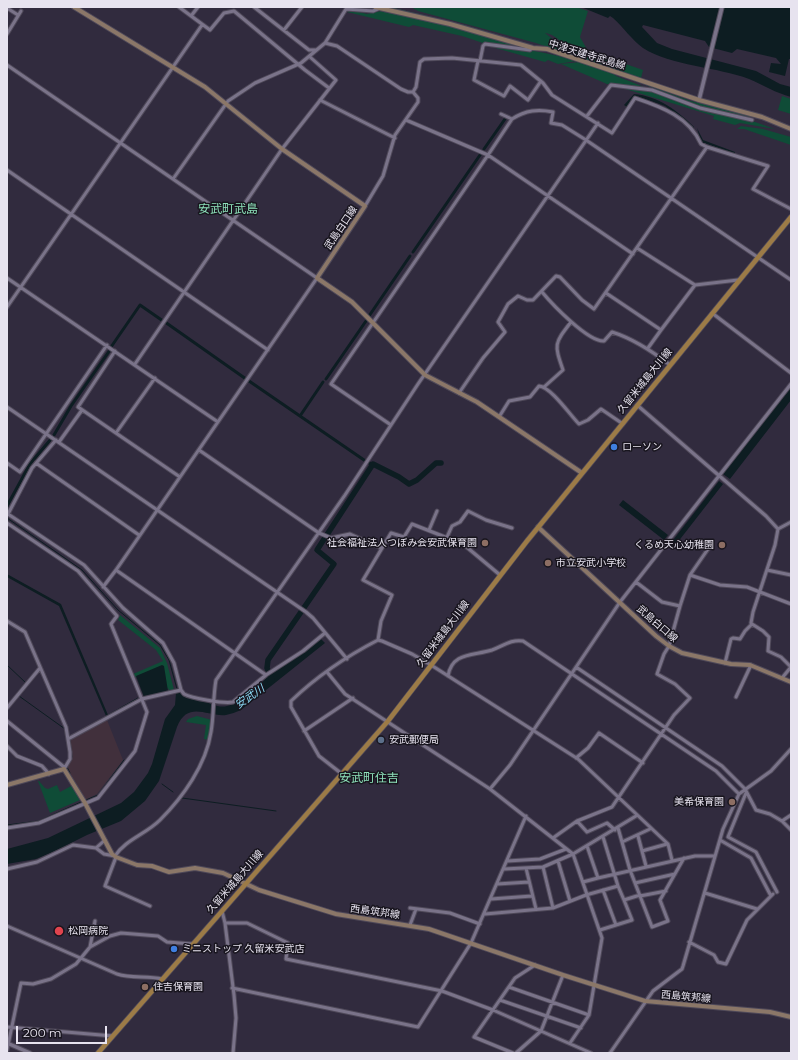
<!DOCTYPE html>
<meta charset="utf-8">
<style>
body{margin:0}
#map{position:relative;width:798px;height:1060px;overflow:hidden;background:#312b3e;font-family:Montserrat,sans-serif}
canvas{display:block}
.frame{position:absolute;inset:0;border:8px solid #e7e3ef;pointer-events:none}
.scale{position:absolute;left:16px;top:1026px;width:91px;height:18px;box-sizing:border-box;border:2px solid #e7e3ef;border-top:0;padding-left:5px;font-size:12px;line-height:14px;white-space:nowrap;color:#e7e3ef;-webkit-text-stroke:3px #18151e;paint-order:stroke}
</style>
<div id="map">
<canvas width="798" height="1060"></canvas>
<div class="frame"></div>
<div class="scale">200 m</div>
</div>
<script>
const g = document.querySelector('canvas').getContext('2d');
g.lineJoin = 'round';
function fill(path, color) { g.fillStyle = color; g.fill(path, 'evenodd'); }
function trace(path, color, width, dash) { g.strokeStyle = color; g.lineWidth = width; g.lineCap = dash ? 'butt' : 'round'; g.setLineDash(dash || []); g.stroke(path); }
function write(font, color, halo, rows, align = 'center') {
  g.font = font + ' Montserrat,"Noto Sans JP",sans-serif'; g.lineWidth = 3; g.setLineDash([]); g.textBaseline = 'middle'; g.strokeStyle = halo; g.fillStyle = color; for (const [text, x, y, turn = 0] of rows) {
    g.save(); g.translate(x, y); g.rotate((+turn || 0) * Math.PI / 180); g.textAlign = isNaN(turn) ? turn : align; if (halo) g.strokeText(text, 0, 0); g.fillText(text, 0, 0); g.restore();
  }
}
const industrial = new Path2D(`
 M107,720L123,760L97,794L85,800L66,767L71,759L70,740Z`);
const green = new Path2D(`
 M383,7H390L465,25L534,46L465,26Z
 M411,7H576L588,11L580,37L588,51L643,70L641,78C623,72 581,61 569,50C562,43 555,34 545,33L574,56L536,43L418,11Z
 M351,10L367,14L381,11L445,25L519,46L483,43L462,36L413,25L409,27L347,12Z
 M492,47C521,48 548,52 576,61L558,64L548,60L545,62Z
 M580,62L613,73L616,76L647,88L607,84L561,64Z
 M622,76L691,101L751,116V118L699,106Z
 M619,87L650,91L700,109L755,122L775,129L740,123L735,125L713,119L714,116Z
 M782,96L791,99V114L778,110Z
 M741,126L763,129L791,137V145L744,129H737Z
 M120,615L160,648L167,663L174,690L168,691L169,689L136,676V678L133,674L163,661L156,650L118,620Z
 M197,716L212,720L209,740L204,739L206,725L186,722L188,719Z
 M38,781H39L45,788L48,789L57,785L60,792L73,785L80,800L50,813Z`);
const water = new Path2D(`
 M581,7H791V59H789L785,76L769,72L771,63L781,64L776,58L737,49L732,53L709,47L705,41L643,25L642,27L657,43L672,49L756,71L780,84L791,87V97C776,93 763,85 749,79C718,67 671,66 643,48C632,40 623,27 613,18L610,16L608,18Z
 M606,93L624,105L634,94C658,96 678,111 694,127V128L665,106L637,96L633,97L627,107Z
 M697,128L703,140L735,152V154L701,142Z
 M791,387V400L730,479L723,474Z
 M719,481L723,484L674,547L670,544Z
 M623,500L668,535L664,540L619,505Z
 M7,574L61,604L108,715L106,716L59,606L7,577Z
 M321,639L325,643L241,710C236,712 231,714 226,715C207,717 188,700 177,727L159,781L145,801L121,821L87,835L53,852L36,859L7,864V849L48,838L121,803L134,792L148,773L152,764L165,719L175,705L176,693L179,692C187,700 195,697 204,701C211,704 219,708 227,706C243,703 260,682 274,672C290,661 306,651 321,639Z
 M162,665L164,666L168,691L144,697L136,676Z`);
const stream = new Path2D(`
 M7,518L82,570L118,610L160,645L169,660L177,689
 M7,665L26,683L17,693
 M19,696L65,729
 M108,715L138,698
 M70,741L72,757
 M67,767L70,773
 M162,784L173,792
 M182,798L276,811
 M86,800L98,795L124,760
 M7,825L39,821L81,802`);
const canal = new Path2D(`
 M484,149L505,119
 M413,252L480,155
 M369,316L410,256
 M165,322L246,379
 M111,347L140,305L163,321
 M326,379L366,321
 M249,381L364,460
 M300,416L323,382
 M54,435L71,406L110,350
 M368,462L372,465
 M7,506L30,464L51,439`);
const river = new Path2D(`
 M270,682L272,680L267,668L268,660L334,564L317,550L373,464L399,477L409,484L417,480L436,463H441`);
const minor = new Path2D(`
 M179,7L210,30L224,13L234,11L305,70L329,88
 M254,7L309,50H315
 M7,8L18,15
 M191,16L198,7
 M284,30L302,7
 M7,34L21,11
 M325,43L346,9L373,11L380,8
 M478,61L474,80L504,96L510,86L528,100L541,81
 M480,61L483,46L485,44L530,50L532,48
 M7,65L317,278L116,570L266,675
 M413,92L416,87L420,62L424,59L452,58L521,65L543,83L552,95L612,133L635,98C662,107 689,117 701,144L707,147L594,309L582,300L560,277L556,276L533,300H527L518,296L508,304L498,322L505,332L483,358L459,393
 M320,100L395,138
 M501,114L512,119C526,110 538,109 553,112L551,123L562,125L586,140L791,280
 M587,116L611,85L652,90L700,108L752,120
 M406,120L488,155L512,119
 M707,147L768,166L753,189L791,209
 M7,170L268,350
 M173,179L228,101L255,83L301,63L325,43L337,46L401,89L408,92H413L418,98V102L395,135L383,176L365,206
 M637,248L695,285
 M7,278L218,422
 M542,292C552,304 588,342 604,341L612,332C634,339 652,351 670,365
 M606,293L661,330L648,348
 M7,307L202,25
 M712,313L791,373
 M661,330L695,285L738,280
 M115,351L78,407L180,477
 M135,364L282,149L336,80L310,57
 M544,387L563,370C554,344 554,344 571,322
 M637,405L766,516L778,529L775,545L753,612L751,623L752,624
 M7,407L306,612L313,618L347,659
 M499,417L509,401L530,397L539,386C551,387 570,415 579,424L588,420L601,409L623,424
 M391,425L331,384L488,155L633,254
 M116,433L155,378
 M56,440L32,468L8,514L84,565L123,608L163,643L174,663L181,690L184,694C191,698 224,704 233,702L266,675L303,651L325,633
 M59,442L82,410
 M199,450L319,533L331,538L350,534L381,548
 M7,463L20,472L107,345
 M36,463L139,535
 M7,523L78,571L117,616L111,624L147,712L135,751L98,798L39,823L7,828
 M778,529L791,522
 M429,530L437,511
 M447,537L452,526L460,522L468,511L486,520L512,528
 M767,570L791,575
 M690,575L708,549
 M636,582L662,602L680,606
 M103,587L116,570
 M7,621L25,632L66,727L70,752V759L64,769
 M752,624L763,631L769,637L768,651L781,657L791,667L782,678
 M378,640L381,621L392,595L363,580L391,533L404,537L412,524L463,544L500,575
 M725,663L731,639L733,638L740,639L745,631L752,624
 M576,667L722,766L745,789L756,810L770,814L782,821L791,830
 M327,672L345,694L490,789L573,854L602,938L589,1015L570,1043
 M448,676C452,652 473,656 492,650C503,646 511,639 523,641L716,771L739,794
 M736,697L751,665
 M7,708L40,668
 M7,721L64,767
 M304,731L353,698
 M68,739L142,699L181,690
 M7,746L17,756L42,766L49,774
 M576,758L588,748L599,733L643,763
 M342,774L319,756L291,707V701C316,677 347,656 378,640L382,641L412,654L431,665L578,759L668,844L672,860
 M490,789L510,765L620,602L791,384
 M746,793L728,837L756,852L777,892
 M577,821L587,832L607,823L615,830
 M782,821L791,815
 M618,828L630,870L652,927L668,921L660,900L684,858
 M638,836L646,866
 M603,837L618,886
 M553,838L577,821L612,807L674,715L690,698L675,684L657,674L664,654L669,646L680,606L690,575L720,585L747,587L791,604
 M720,840L751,858L771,896
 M622,842L650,829
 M587,846L598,878L695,856H715
 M96,848L104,854L115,856C125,840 146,834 160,820C183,797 206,765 211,732C214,715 213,696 216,680L345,495L418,384L598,123
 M642,851L667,844
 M116,857L105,886L150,906
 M507,861L540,859L566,849
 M558,861L570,901
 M543,867L553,908
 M526,868L536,909
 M7,869L37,862L73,845L96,848L105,840
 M504,869L543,867L573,854L636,816
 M583,882L598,878
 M635,883L675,874
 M497,884L529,882
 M603,890L616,925
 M705,893L757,909
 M640,896L666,891
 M491,899L532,896
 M410,908L450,913L480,924
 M222,911L225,923L234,995L236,1018L233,1053
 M485,914L553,908L586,895L618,886L624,900
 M225,923H247L288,943L286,959L442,991L493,1010L591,1053
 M410,925L416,909
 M7,926L117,974C132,979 147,975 162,979
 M600,930L632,920L624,900L640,895
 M689,942L714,955L718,962L726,964L747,920L773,894
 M90,947L95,921
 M509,987L589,1015
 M232,988L418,1027L471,943L526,816
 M500,1000L581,1028
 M7,1027L113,1036
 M7,1050L21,983L33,984L51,979L76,964L90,947L110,936L121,933L158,936L167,942L192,944
 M513,1053L474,1037L515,978L535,965
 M516,1053L541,1031L563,975
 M610,1053L653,991L682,969L683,966L723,829L739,794L771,771L791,749`);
const tertiary = new Path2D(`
 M699,100L722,7
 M7,1043L30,1053`);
const secondary = new Path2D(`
 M74,7L205,87L282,149L365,206L317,278L352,302L425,375L477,402L582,473
 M375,7L450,24L533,48L547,49L699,100L762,117L791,129
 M538,527L656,636L669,646L682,653L731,664L750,665L791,682
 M7,785L64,769L85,803L112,854L116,857L137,865L152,866L169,872L195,868L223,873L259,890L336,914L429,929L563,975L645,1001L770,1012L791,1017`);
const primary = new Path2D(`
 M98,1053L388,721L527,541L791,217`);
const markers = [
 [614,447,4,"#3f7fe0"],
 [485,543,4,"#8d6e63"],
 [722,545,4,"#8d6e63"],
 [548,563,4,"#8d6e63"],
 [381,740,4,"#5c6f8a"],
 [732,802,4,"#8d6e63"],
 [59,931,5,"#e0444e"],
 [174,949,4,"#3f7fe0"],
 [145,987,4,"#8d6e63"]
];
const streetNames = [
 ["中津天建寺武島線",587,55,17],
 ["武島白口線",341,228,-56],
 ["久留米城島大川線",645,381,-51],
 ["武島白口線",657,624,41],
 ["久留米城島大川線",443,634,-53],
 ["久留米城島大川線",235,882,-49],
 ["西島筑邦線",375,912,8],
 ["西島筑邦線",686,997,5]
];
const poiNames = [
 ["ローソン",622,447],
 ["社会福祉法人つぼみ会安武保育園",477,543,"right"],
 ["くるめ天心幼稚園",714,545,"right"],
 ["市立安武小学校",556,563],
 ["安武郵便局",389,740],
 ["美希保育園",724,802,"right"],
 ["松岡病院",68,931],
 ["ミニストップ 久留米安武店",182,949],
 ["住吉保育園",153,987]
];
const waterNames = [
 ["安武川",250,697,-35]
];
const quarterNames = [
 ["安武町武島",228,209],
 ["安武町住吉",369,778]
];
fill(industrial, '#41303c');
fill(green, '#0f4c37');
fill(water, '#0d1d22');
trace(stream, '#0d1d22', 1);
trace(canal, '#0d1d22', 3);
trace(river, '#0d1d22', 5.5);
trace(minor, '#4f4959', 5);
trace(tertiary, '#4f4959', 5.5);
trace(secondary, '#4f4959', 6);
trace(primary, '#4f4959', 6);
trace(minor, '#7a7389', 3);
trace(tertiary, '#7a7389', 3.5);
trace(secondary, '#8b7768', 4);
trace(primary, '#9c7b47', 4.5);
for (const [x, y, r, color] of markers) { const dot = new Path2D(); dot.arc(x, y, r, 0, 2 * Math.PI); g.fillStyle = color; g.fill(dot); trace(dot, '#18151e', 1.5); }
write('10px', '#e7e3ef', '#18151e', streetNames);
write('10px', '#e7e3ef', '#18151e', poiNames, 'left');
write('italic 11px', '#8cddf8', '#18151e', waterNames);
write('12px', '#8de1ba', '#18151e', quarterNames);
</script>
